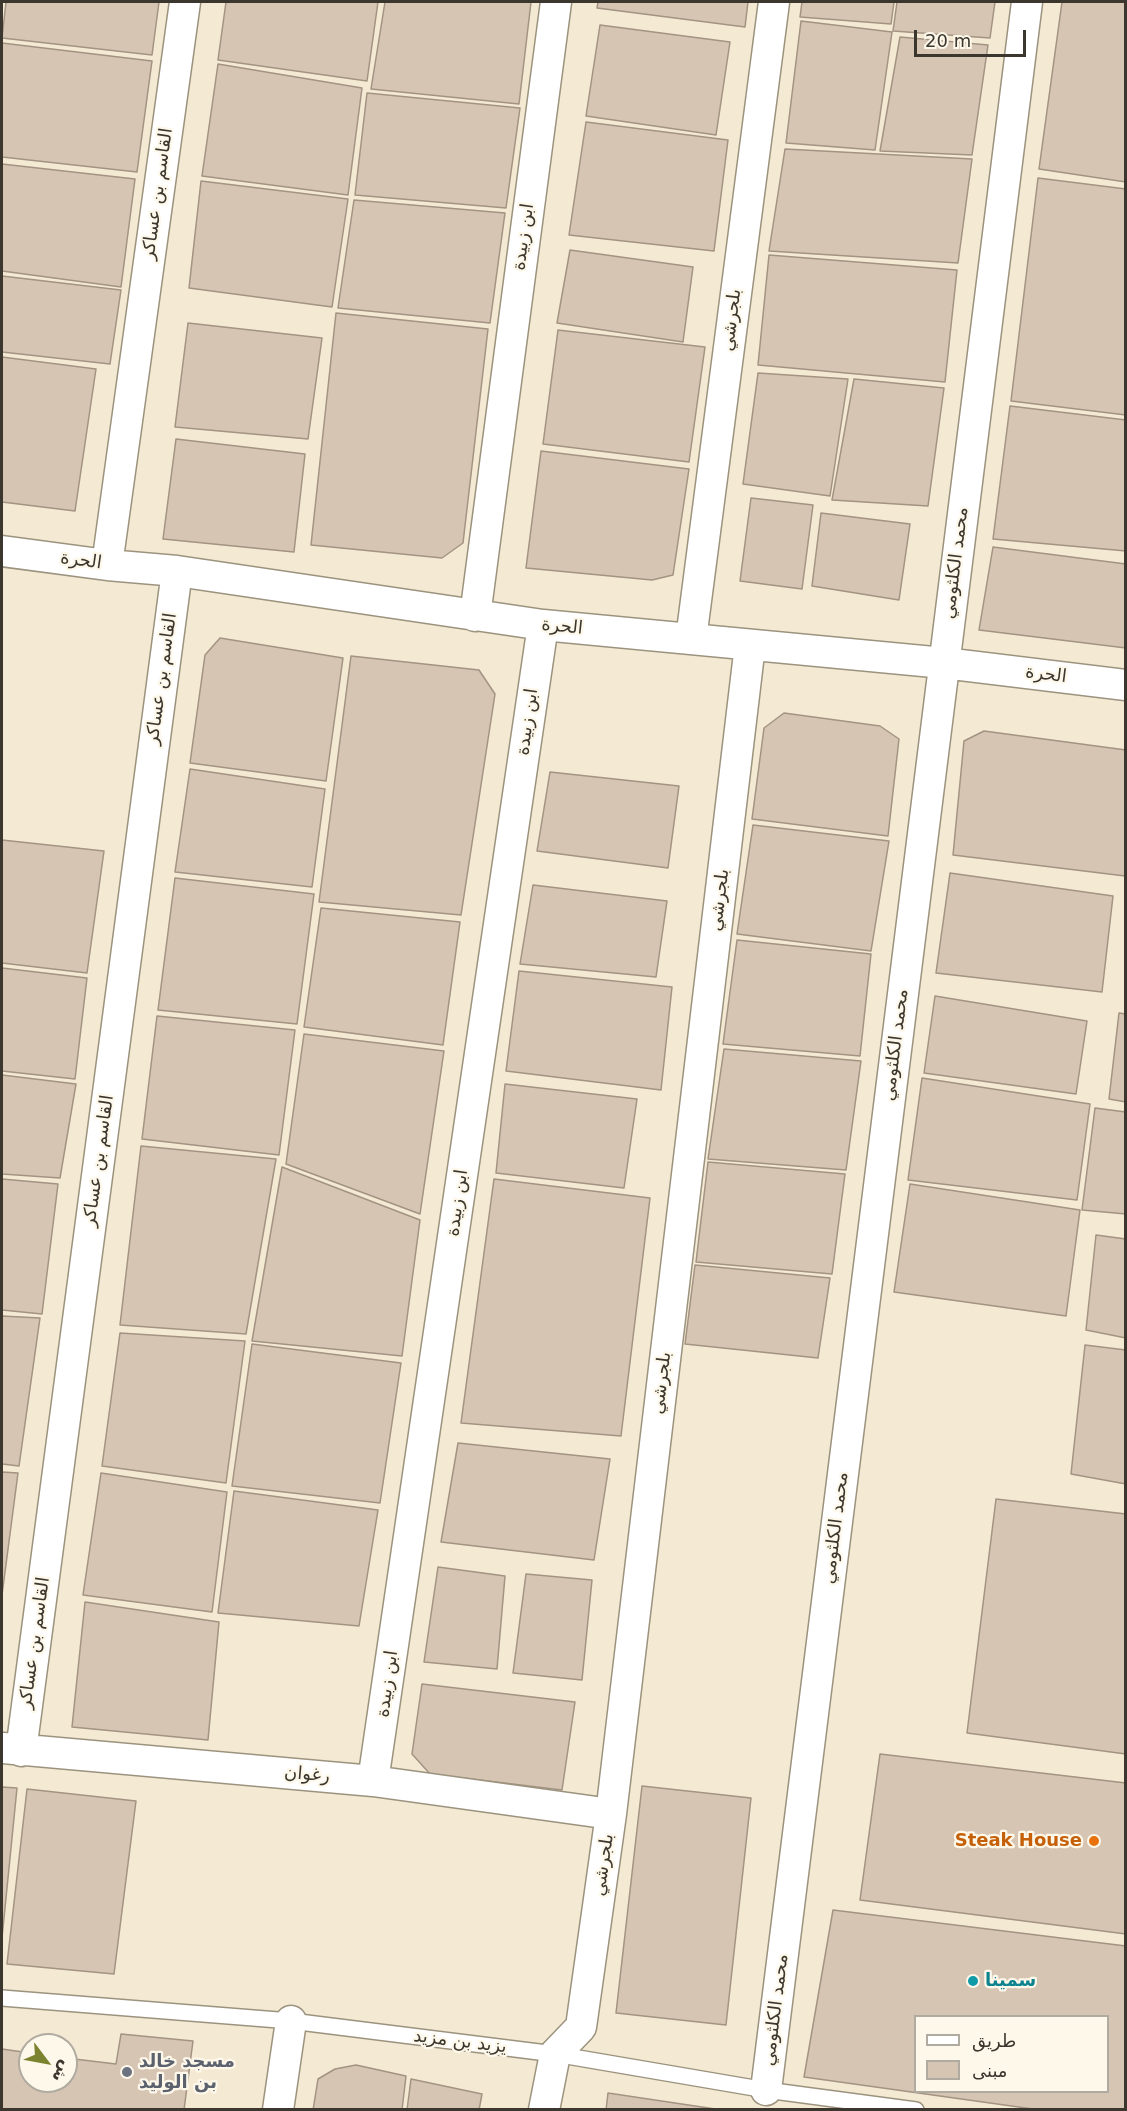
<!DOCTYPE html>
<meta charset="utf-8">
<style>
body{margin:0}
#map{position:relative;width:1127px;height:2111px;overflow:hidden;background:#f4ead4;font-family:"DejaVu Sans","Noto Sans Arabic",sans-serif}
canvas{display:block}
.frame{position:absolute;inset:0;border:3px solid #3b372f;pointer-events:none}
.legend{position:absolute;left:914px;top:2015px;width:195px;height:78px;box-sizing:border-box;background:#fef8eb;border:2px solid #b0aba0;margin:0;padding:8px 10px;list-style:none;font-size:18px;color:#3b372f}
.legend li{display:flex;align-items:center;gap:12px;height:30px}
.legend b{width:30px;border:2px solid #b0aba0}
.north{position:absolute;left:18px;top:2033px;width:60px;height:60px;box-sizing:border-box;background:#fef8eb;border:2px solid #b0aba0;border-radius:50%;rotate:122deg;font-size:16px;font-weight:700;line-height:24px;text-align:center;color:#3b372f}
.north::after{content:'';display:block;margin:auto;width:21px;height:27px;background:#7c832e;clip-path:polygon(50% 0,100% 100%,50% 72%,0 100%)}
.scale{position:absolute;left:914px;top:30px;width:112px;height:27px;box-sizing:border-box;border:3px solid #3b372f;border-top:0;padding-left:8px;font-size:18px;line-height:21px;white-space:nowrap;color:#3b372f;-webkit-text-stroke:4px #fef8eb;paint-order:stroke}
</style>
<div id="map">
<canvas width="1127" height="2111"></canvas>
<div class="frame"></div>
<ul class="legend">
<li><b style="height:8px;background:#fff"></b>طريق</li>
<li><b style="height:16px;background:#d7c5b4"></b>مبنى</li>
</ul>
<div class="north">ش</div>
<div class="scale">20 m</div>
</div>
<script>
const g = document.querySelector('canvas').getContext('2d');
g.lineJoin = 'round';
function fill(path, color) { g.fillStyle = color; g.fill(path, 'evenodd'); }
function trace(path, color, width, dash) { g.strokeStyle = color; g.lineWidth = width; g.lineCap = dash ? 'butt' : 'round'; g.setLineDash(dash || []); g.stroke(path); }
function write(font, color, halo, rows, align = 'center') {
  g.font = font + ' "DejaVu Sans","Noto Sans Arabic",sans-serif'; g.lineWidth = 4.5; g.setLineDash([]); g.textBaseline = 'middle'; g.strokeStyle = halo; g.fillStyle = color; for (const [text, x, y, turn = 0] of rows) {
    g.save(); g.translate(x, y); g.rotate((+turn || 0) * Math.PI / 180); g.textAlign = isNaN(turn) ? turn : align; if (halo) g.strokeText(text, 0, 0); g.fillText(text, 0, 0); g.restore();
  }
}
const building = new Path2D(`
 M6,2H159L152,55L2,38Z
 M226,2H378L367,81L218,60Z
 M385,2H531L519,104L371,89Z
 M598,2H748L745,27L597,8Z
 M802,2H894L891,24L800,17Z
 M897,2H995L990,38L893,31Z
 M1062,2H1126V182L1039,169Z
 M801,21L892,32L875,150L786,143Z
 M600,25L730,42L716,135L586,116Z
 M900,37L988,45L972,155L880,151Z
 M2,43L152,61L137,172L2,157Z
 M218,64L362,88L348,195L202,176Z
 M367,93L520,108L506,208L355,195Z
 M586,122L728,140L714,251L569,235Z
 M785,149L972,159L958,263L769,251Z
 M2,164L135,179L121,287L2,271Z
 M1038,178L1126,189V415L1011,401Z
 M201,181L348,199L332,307L189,288Z
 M354,200L505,213L490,323L338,308Z
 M570,250L693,267L683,342L557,323Z
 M769,255L957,270L945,382L758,365Z
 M2,276L121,290L110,364L2,352Z
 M336,313L488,329L463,543L442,558L311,545Z
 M188,323L322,338L308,439L175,427Z
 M558,330L705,347L689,462L543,444Z
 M2,357L96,369L75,511L2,502Z
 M758,373L848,379L830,496L743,484Z
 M854,379L944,388L928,506L832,500Z
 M1010,406L1126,420V551L993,539Z
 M176,439L305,454L294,552L163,539Z
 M541,451L689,469L673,575L652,580L526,568Z
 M751,498L813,505L802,589L740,581Z
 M821,513L910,524L899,600L812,586Z
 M993,547L1126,564V648L979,630Z
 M220,638L343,658L326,781L190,763L205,655Z
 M351,656L479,670L495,694L461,915L319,902Z
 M784,713L880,726L899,739L888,836L752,819L764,728Z
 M984,731L1126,750L1125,876L953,855L964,741Z
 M190,769L325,789L312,887L175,872Z
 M550,772L679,786L668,868L537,851Z
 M753,825L889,841L871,951L737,934Z
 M2,840L104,851L87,973L2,963Z
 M950,873L1113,896L1102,992L936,973Z
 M175,878L314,894L297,1024L158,1010Z
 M533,885L667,901L656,977L520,964Z
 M321,908L460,922L443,1045L304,1027Z
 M737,940L871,954L860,1056L723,1044Z
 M2,968L87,978L75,1079L2,1071Z
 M519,971L672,987L661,1090L506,1071Z
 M935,996L1087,1021L1076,1094L924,1073Z
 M1119,1013L1126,1014V1102L1109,1099Z
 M157,1016L295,1030L279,1155L142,1139Z
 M304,1034L444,1051L420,1214L286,1164Z
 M724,1049L861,1061L846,1170L708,1159Z
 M2,1075L76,1084L60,1178L2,1174Z
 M922,1078L1090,1104L1077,1200L908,1180Z
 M505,1084L637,1099L624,1188L496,1173Z
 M1095,1108L1126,1112V1214L1082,1210Z
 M141,1146L276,1159L246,1334L120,1325Z
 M708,1162L845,1174L832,1274L696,1262Z
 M282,1167L420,1220L402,1356L252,1341Z
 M2,1179L58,1184L42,1314L2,1310Z
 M494,1179L650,1198L621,1436L461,1423Z
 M910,1184L1080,1210L1066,1316L894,1292Z
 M1096,1235L1126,1239V1338L1086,1330Z
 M695,1265L830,1278L818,1358L685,1344Z
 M2,1316L40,1318L19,1466L2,1464Z
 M120,1333L245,1341L226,1483L102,1466Z
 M252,1344L401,1363L380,1503L232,1486Z
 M1085,1345L1126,1350V1484L1071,1474Z
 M458,1443L610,1459L594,1560L441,1542Z
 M2,1472L18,1473L2,1595Z
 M101,1473L227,1492L212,1612L83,1595Z
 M234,1491L378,1510L359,1626L218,1613Z
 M996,1499L1126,1514V1754L967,1733Z
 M438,1567L505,1576L497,1669L424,1662Z
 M526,1574L592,1580L582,1680L513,1673Z
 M85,1602L219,1622L208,1740L72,1727Z
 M422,1684L575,1702L562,1790L430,1774L412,1754Z
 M880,1754L1126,1783V1934L860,1900Z
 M642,1786L751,1798L726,2025L616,2013Z
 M2,1787L17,1788L2,1938Z
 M27,1789L136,1801L114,1974L7,1964Z
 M833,1910L1126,1946V2110H1040L804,2077ZM916,2016H1108V2092H916Z
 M121,2034L193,2041L184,2110H2V2049L30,2053V2081H66V2058L116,2064Z
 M356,2065L406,2076L402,2110H313L318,2079L335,2069Z
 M411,2079L482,2094L479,2110H407Z
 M608,2093L722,2110H606Z`);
const lane = new Path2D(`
 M2,1998L291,2021L555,2054L766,2090L916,2110`);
const street = new Path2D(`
 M2,551L107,565L177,571L543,625L944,663L1126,685
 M107,565L185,2
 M475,616L556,2
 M691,639L774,2
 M3,1748L373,1781L611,1814
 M21,1751L177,571
 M373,1781L543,625
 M766,2090L1027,2
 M278,2110L291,2021
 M544,2110L555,2054L581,2027L611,1814L750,645`);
const markers = [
 [1094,1841,6,"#e8710a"],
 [973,1981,6,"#0f9aa8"],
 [127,2072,6,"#6b7280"]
];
const streetNames = [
 ["القاسم بن عساكر",158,194,-82],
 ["ابن زبيدة",524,237,-82],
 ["بلجرشي",732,320,-83],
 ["الحرة",81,561,8],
 ["محمد الكلثومي",956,563,-83],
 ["الحرة",562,627,6],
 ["الحرة",1046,675,7],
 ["القاسم بن عساكر",162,679,-82],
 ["ابن زبيدة",528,722,-82],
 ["بلجرشي",720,900,-83],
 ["محمد الكلثومي",896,1045,-83],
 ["القاسم بن عساكر",99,1161,-82],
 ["ابن زبيدة",458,1203,-82],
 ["بلجرشي",662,1383,-83],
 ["محمد الكلثومي",836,1528,-83],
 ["القاسم بن عساكر",35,1643,-82],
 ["ابن زبيدة",388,1684,-82],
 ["رغوان",307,1775,5],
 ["بلجرشي",604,1865,-82],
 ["محمد الكلثومي",776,2010,-83],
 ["يزيد بن مزيد",460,2042,7]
];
const foodNames = [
 ["Steak House",1082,1841]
];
const cultureNames = [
 ["سمينا",985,1981]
];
const worshipNames = [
 ["مسجد خالد",139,2062],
 ["بن الوليد",139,2083]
];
fill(building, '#d7c5b4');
trace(building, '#a39382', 1.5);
trace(lane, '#9c937f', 18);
trace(street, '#9c937f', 33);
trace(lane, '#fff', 15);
trace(street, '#fff', 30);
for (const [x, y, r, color] of markers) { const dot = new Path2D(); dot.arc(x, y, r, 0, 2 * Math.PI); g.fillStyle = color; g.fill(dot); trace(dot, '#fef8eb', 2); }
write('18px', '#3b372f', '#fef8eb', streetNames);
write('bold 18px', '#c56008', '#fef8eb', foodNames, 'right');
write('bold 18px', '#0d838f', '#fef8eb', cultureNames, 'left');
write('bold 18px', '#5b616d', '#fef8eb', worshipNames, 'left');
</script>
